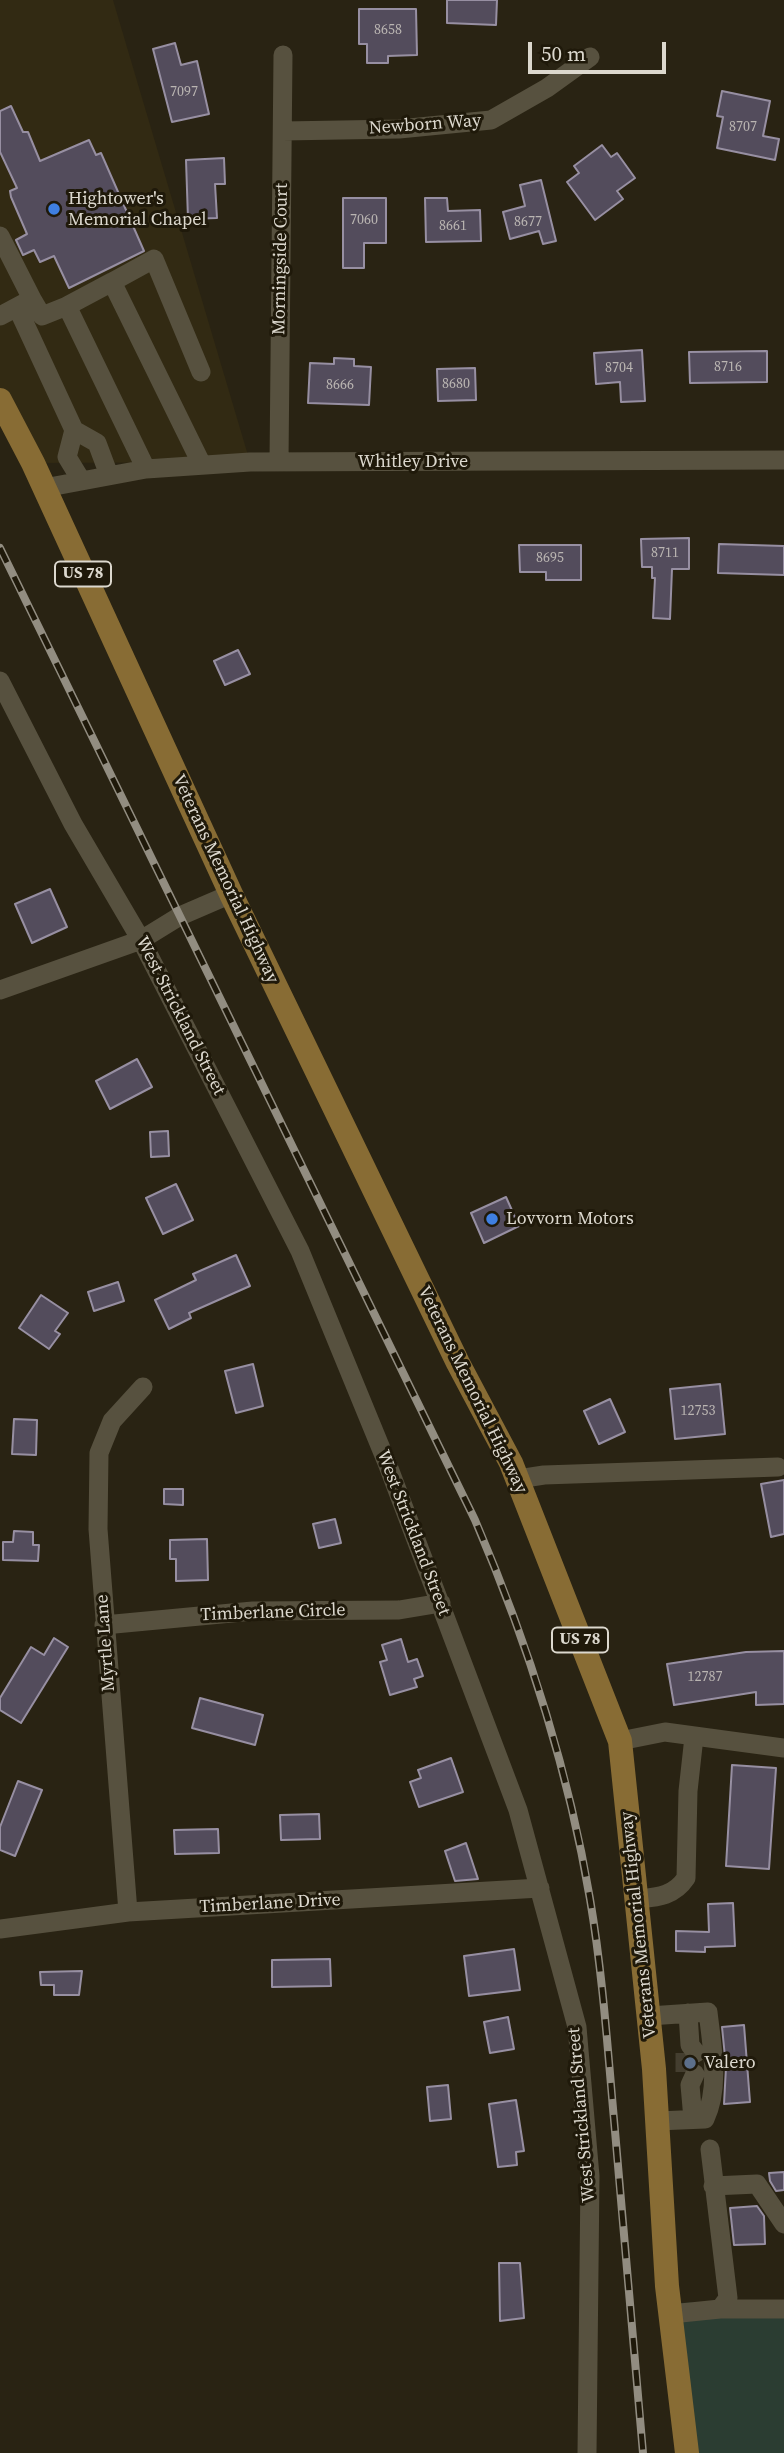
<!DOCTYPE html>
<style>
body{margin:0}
#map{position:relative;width:784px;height:2453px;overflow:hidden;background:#292313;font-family:"Source Serif 4",serif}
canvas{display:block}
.scale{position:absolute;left:528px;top:42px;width:138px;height:32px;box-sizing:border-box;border:4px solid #dcd8ce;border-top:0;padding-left:9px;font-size:21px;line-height:24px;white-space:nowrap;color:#dcd8ce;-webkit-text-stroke:5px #1f190a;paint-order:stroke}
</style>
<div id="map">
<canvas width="784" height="2453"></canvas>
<div class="scale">50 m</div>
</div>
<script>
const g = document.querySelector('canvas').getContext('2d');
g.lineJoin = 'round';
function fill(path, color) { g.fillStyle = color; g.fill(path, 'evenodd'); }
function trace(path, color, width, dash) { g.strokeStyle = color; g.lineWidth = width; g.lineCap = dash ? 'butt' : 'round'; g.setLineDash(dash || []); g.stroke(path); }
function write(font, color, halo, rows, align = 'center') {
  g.font = font + ' "Source Serif 4",serif'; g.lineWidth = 6; g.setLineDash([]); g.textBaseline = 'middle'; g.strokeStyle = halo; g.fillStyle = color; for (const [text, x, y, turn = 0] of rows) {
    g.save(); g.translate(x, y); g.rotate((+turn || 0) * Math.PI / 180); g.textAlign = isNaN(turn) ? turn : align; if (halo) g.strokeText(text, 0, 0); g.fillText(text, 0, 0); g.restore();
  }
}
const built = new Path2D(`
 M0,0H113L250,462L33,463L0,400Z`);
const green = new Path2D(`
 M784,2300V2453H693L678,2303Z`);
const building = new Path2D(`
 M447,0H497L496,25L447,23Z
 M359,9H416L417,55L388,56V63H367V44H359Z
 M175,43L181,65L197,61L209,114L172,122L153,49Z
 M722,91L770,101L763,136L779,139L775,160L717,148L723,117L717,116Z
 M11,106L23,132H28L40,161L89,140L96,155L101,153L144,251L69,288L54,256L40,262L34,250L23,255L16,240L27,234L11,197L10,191L17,188L0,152V111Z
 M602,145L611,157L617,153L635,178L617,191L623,199L595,220L567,182L579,173L574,166Z
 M224,158L225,184H215L217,218L188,219L186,160Z
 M541,180L556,241L543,244L539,231L510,239L503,212L525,206L520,185Z
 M343,198H386V243H364V268H343Z
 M425,198H447L448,211L480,210L481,241L426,242Z
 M642,350L645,401L621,402L620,382L596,384L594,353Z
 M767,351V382L690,383L689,352Z
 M334,358L354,359V366L371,367L369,405L308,403L310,363L334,364Z
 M475,368L476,400L438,401L437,369Z
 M689,538V569H672L670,619L653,618L655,578H652V567H642L641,539Z
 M719,544L784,546V575L718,573Z
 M519,545H581V580H546V572H520Z
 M238,650L250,674L225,685L214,661Z
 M50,889L67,927L32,943L15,904Z
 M137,1059L152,1087L110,1109L96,1081Z
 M168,1131L169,1156L151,1157L150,1132Z
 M176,1184L193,1220L163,1234L146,1198Z
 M506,1197L519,1226L484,1243L471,1213Z
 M236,1255L250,1286L189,1313L191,1318L169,1329L155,1300L196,1280L193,1274Z
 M118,1282L124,1301L94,1311L88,1292Z
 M41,1295L68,1313L55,1331L60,1334L49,1349L19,1328Z
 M253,1364L263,1406L236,1413L225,1371Z
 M720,1384L725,1434L675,1439L670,1389Z
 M610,1399L625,1432L599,1444L584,1411Z
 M14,1419L37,1420L36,1455L12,1454Z
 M784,1480V1534L771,1537L761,1484Z
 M164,1489H183V1505L164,1504Z
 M335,1519L341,1543L319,1548L313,1524Z
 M14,1531L33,1532V1545H39L38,1561L3,1560V1542H13Z
 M207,1539L208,1580L176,1581V1559H170V1540Z
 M54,1638L68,1647L21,1723L0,1710V1698L31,1647L44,1655Z
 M401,1639L408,1662L417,1659L423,1676L414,1679L417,1687L390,1695L380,1662L387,1660L382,1645Z
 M784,1651V1704L756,1705V1692L674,1705L667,1664L746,1652Z
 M200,1698L263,1715L255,1745L192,1728Z
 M451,1758L463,1792L419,1807L410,1782L421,1778L418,1770Z
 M732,1765L776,1768L769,1869L726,1866Z
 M18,1781L42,1790L15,1856L0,1850V1827Z
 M319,1814L320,1839L281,1840L280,1815Z
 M218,1829L219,1853L175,1854L174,1830Z
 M466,1843L478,1879L455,1881L445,1851Z
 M733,1903L735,1946L705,1947V1952L676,1951V1931L709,1932L708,1904Z
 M514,1949L520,1990L469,1996L464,1956Z
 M330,1959L331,1986L272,1987V1960Z
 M82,1971L79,1995H54V1985H41L40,1972Z
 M508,2017L514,2049L490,2053L484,2022Z
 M744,2025L750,2102L724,2104L726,2067L722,2027Z
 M448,2085L451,2119L430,2121L427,2087Z
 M516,2100L524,2151L516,2152L517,2165L498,2167L489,2104Z
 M784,2172V2190L776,2191L770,2181L769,2173Z
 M757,2206L764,2216L765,2244L734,2245L730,2208Z
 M499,2263H520L524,2318L500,2321Z`);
const minorTunnel = new Path2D(`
 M685,2053V2074`);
const minor = new Path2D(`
 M283,131L399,129L491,120L547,88L590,57
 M0,236L32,299
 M112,282L154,259L201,372
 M67,306L112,282L202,465
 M17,307L74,430L67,457L81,480
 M0,316L32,299L42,316L67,306L146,469
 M74,430L97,443L109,475
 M279,462L283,55
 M44,488L146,469L250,462L784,460
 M0,681L73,824L141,940L300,1251L387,1463L518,1810L577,2027L590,2176L587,2453
 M0,990L141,940L180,916L231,894
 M518,1479L544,1475L778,1467
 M104,1625L253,1611L399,1610L441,1603
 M620,1741L665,1732L784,1748
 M638,1899C658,1897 674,1896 686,1878L688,1791L694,1737
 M128,1912L98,1529L99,1453L112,1421L143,1387
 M0,1929L128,1912L540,1888
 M688,2013L690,2045L696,2053
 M649,2016L708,2012C712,2047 720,2087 705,2119L657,2121
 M693,2119L690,2085L695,2074
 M713,2186L757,2184L784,2224
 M720,2309H784
 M671,2314L720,2309L728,2298L710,2149`);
const major = new Path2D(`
 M0,400L33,463L231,894L458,1363L511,1463L620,1741L654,2069L667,2286L687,2453`);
const rail = new Path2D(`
 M0,548L475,1520C527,1641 568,1768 590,1899C603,1976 608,2054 615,2131C624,2238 634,2346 643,2453`);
const markers = [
 [54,209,7,"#3f7fe0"],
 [492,1219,7,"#3f7fe0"],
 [690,2063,7,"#5c6f8a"]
];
const numberNames = [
 ["8658",388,30],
 ["7097",184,92],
 ["8707",743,127],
 ["7060",364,220],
 ["8677",528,222],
 ["8661",453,226],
 ["8716",728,367],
 ["8704",619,368],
 ["8680",456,384],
 ["8666",340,385],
 ["8711",665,553],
 ["8695",550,558],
 ["12753",698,1411],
 ["12787",705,1677]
];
const shields = [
 [83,574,56],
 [580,1640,56]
];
const shieldNames = [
 ["US 78",83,574],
 ["US 78",580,1640]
];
const streetNames = [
 ["Newborn Way",425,125,-4],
 ["Morningside Court",281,259,-89],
 ["Whitley Drive",413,462],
 ["Veterans Memorial Highway",225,879,65],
 ["West Strickland Street",180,1016,63],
 ["Veterans Memorial Highway",472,1390,64],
 ["West Strickland Street",413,1533,69],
 ["Timberlane Circle",273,1613,-2],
 ["Myrtle Lane",106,1643,-94],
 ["Timberlane Drive",270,1904,-3],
 ["Veterans Memorial Highway",639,1925,-96],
 ["West Strickland Street",582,2115,-95]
];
const poiNames = [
 ["Hightower's",68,199],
 ["Memorial Chapel",68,220],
 ["Lovvorn Motors",506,1219],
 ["Valero",704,2063]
];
fill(built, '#322a13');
fill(green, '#2b3d32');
fill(building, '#534c5c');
trace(building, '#978fa2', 2);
trace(minorTunnel, '#443e2f', 19, [19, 10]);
trace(minor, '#57513f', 19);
trace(major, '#886c34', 24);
trace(rail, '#928d81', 8);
trace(rail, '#1f190a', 5, [16]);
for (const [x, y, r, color] of markers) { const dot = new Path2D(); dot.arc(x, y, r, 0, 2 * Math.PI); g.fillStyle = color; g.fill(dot); trace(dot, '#1f190a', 2.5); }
write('14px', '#bab5b2', null, numberNames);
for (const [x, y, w] of shields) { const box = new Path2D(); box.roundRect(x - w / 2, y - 12.5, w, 25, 5); g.fillStyle = '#1f190a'; g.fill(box); trace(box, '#dcd8ce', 2); }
write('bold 16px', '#dcd8ce', null, shieldNames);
write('18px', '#dcd8ce', '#1f190a', streetNames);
write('18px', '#dcd8ce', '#1f190a', poiNames, 'left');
</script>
